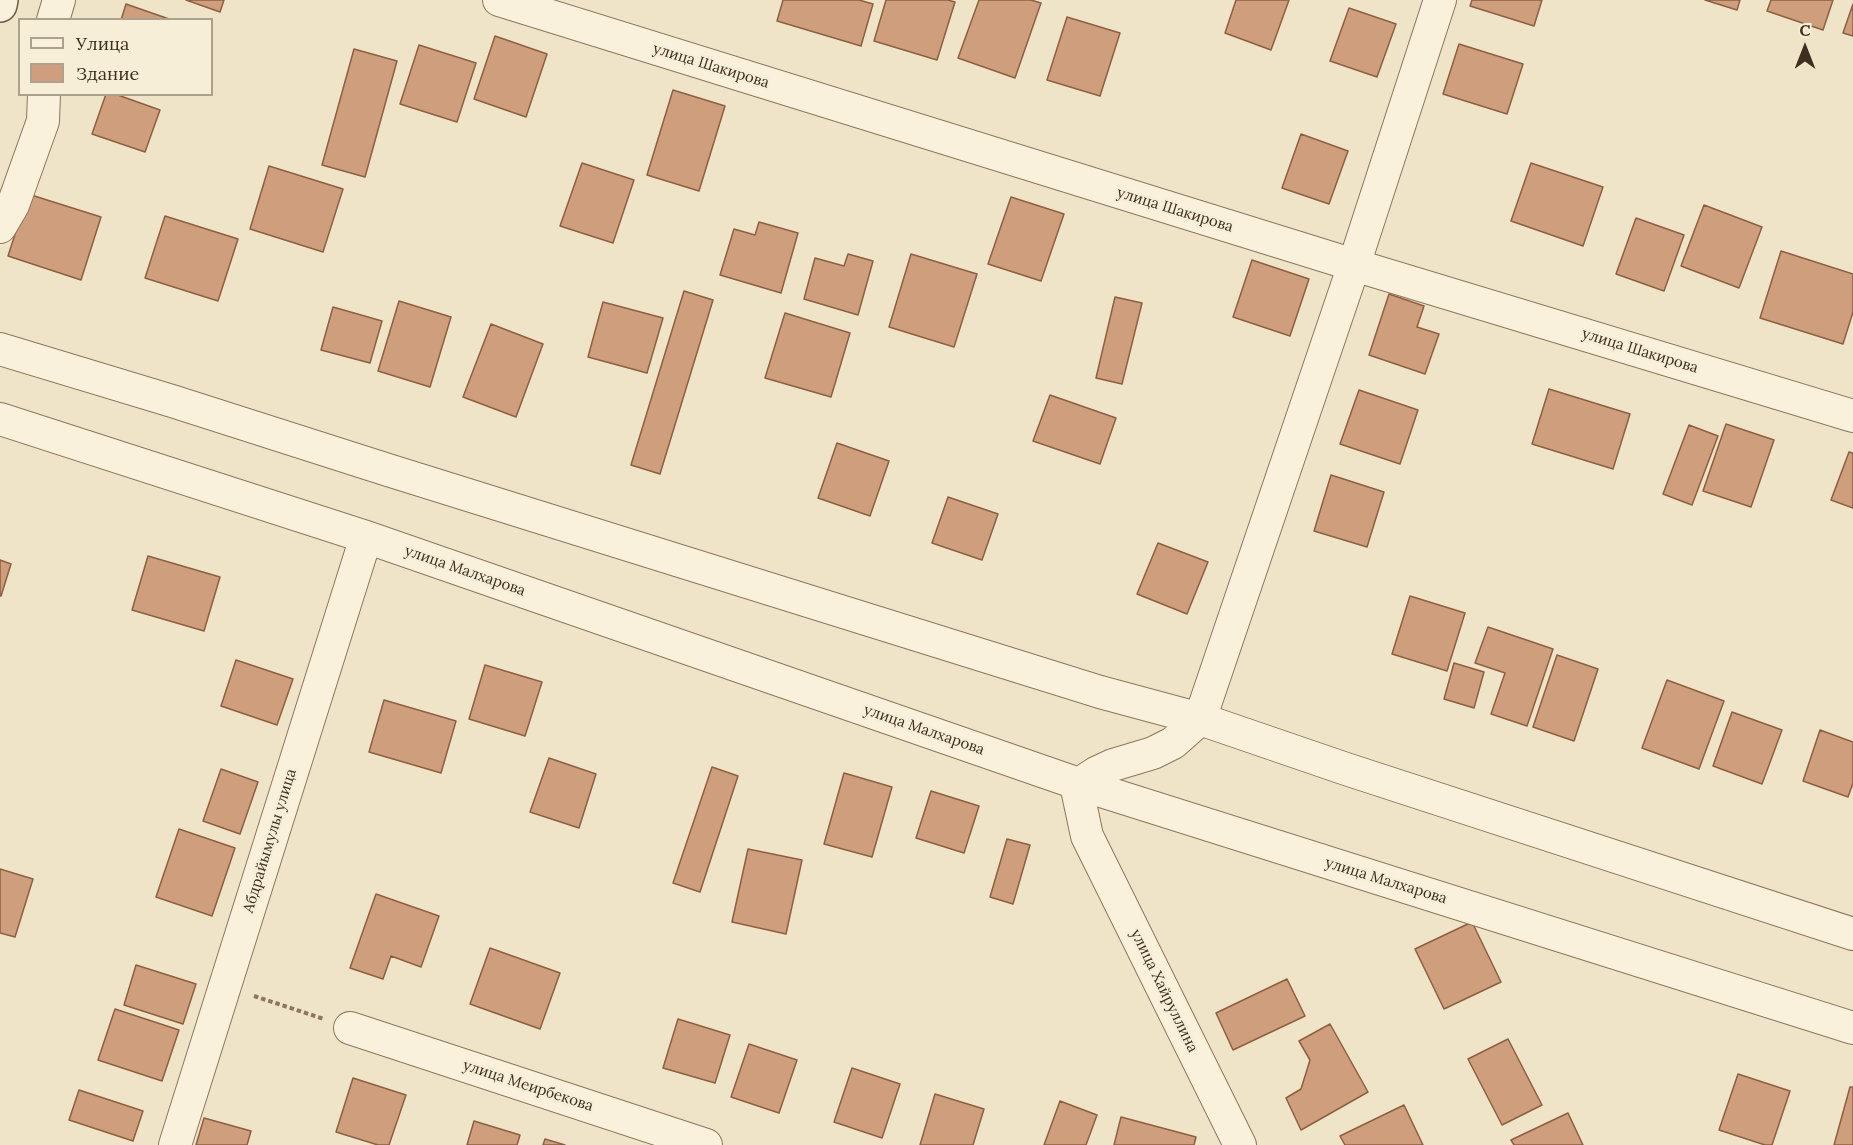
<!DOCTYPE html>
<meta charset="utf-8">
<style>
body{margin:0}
#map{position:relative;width:1853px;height:1145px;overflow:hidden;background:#f0e4c8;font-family:Lora,serif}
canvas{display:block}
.legend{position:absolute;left:18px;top:18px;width:195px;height:78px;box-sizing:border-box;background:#f7eed8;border:2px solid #ada18e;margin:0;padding:8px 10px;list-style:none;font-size:18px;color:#3d2e20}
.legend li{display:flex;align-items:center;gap:12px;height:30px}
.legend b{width:30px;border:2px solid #ada18e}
.north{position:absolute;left:1775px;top:18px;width:60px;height:60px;-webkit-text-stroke:4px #f7eed8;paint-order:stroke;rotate:0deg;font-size:16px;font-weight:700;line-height:24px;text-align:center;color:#3d2e20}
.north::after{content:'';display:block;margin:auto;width:21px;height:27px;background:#3d2e20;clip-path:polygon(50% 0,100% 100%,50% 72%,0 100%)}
</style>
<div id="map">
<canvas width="1853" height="1145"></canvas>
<ul class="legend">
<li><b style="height:8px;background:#faf1dc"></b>Улица</li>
<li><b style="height:16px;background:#cf9f7d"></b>Здание</li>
</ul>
<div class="north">С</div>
</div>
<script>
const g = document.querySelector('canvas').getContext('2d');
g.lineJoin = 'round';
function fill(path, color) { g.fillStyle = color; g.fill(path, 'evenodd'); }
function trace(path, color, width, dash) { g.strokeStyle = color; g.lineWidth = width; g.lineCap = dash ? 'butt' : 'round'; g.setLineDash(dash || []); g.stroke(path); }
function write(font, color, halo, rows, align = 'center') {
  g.font = font + ' Lora,serif'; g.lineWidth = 5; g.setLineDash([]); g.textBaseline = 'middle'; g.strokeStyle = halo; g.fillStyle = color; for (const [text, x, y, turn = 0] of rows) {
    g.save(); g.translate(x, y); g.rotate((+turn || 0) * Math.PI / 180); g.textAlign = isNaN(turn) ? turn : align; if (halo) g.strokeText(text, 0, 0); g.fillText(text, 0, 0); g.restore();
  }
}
const building = new Path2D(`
 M186,0H224L220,12Z
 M783,0H859L873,4L861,46L777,21Z
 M886,0H948L955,2L937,60L874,41Z
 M979,0H1031L1041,3L1015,78L958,58Z
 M1236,0H1289L1271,50L1225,33Z
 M1472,0H1542L1534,26L1470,6Z
 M1705,0H1740L1737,10Z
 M1771,0H1833L1823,30L1767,11Z
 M126,4L172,20H121Z
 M1853,4V36L1843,33Z
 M1349,8L1396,24L1377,77L1330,61Z
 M1067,17L1120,33L1100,96L1047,80Z
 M495,36L547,54L526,117L474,99Z
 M1459,44L1523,64L1507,114L1443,94Z
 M419,45L476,63L457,122L400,104Z
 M354,49L397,61L365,177L322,165Z
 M673,90L725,106L699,191L647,175Z
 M106,94H115L160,110L145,152L92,134Z
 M1301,134L1348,151L1329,204L1282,188Z
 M582,163L634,180L613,243L560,226Z
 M1531,163L1603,187L1583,246L1511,221Z
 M269,166L343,189L323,252L250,229Z
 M28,194L101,217L81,280L8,256Z
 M1011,197L1064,214L1041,281L988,264Z
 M1704,205L1762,227L1739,288L1681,266Z
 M165,216L238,239L218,301L145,278Z
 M1636,218L1684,235L1664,291L1616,274Z
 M759,222L798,233L781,293L720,275L734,229L755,235Z
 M1781,251L1853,274V312L1843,344L1760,318Z
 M848,254L873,261L858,315L804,299L815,258L844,266Z
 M911,254L977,274L954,347L889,327Z
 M1252,260L1309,279L1290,336L1233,317Z
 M684,291L713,300L660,474L631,465Z
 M1389,294L1424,306L1417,327L1439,334L1425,374L1369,355Z
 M1115,297L1142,303L1122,384L1096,378Z
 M399,301L451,317L430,387L378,371Z
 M603,302L663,318L647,373L588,357Z
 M333,307L382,321L370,363L321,350Z
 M785,313L850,333L831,397L765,378Z
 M491,324L543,344L516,417L463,397Z
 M1549,389L1630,414L1613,469L1532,444Z
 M1359,390L1418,410L1400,464L1340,444Z
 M1050,395L1116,418L1100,464L1033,441Z
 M1726,424L1774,440L1751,507L1703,491Z
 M1689,425L1718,436L1692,505L1663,494Z
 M837,443L889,461L870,516L818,498Z
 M1849,452L1853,453V508L1831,500Z
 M1331,475L1384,492L1367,547L1314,531Z
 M948,497L998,514L982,560L932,543Z
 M1158,543L1208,562L1187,614L1137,594Z
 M148,556L220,577L204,631L132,610Z
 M0,560L11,564L1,596H0Z
 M1410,596L1465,613L1447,671L1392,654Z
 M1488,627L1553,649L1527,726L1491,714L1505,673L1475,663Z
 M1557,655L1598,669L1574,741L1533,727Z
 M236,660L293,679L277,725L221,706Z
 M1454,663L1484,672L1474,708L1444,699Z
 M485,665L542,682L525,736L469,719Z
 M1667,680L1724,701L1699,769L1642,748Z
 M384,700L456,721L441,773L369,752Z
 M1732,712L1782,730L1762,784L1713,766Z
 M1820,730L1853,742V783L1848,797L1803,781Z
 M549,758L596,774L579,828L530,812Z
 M712,767L738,776L700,892L673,883Z
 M221,769L258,782L240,834L203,821Z
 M844,773L892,787L872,857L824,844Z
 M931,791L979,806L964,853L916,838Z
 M179,829L235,848L212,916L156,897Z
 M1007,839L1030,845L1013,904L990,897Z
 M748,849L802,860L786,934L732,922Z
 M0,869L33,879L15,937L0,933Z
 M376,894L439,916L421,967L391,956L383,979L350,968Z
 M1472,922L1501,982L1444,1009L1415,949Z
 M490,948L560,973L540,1029L470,1004Z
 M136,965L196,984L183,1024L124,1005Z
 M1287,979L1305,1016L1233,1050L1216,1013Z
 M115,1009L179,1030L162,1081L98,1060Z
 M678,1019L730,1035L715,1083L663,1068Z
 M1330,1024L1368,1092L1301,1130L1286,1098L1301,1089L1310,1060L1299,1041Z
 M1508,1039L1542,1105L1502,1125L1468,1059Z
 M749,1044L797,1060L779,1113L731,1097Z
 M852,1068L900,1084L882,1138L834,1122Z
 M1738,1074L1790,1091L1772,1145H1765L1719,1130Z
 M353,1078L406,1095L389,1145H378L336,1132Z
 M1850,1087H1853V1145H1834Z
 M79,1090L143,1111L133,1141L69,1120Z
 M935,1094L984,1109L973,1145H920Z
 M1060,1101L1097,1115L1086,1145H1044Z
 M1404,1105L1423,1145H1345L1340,1136Z
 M1568,1113L1583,1145H1514L1511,1140Z
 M1121,1117L1196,1137L1194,1145H1114Z
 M204,1118L251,1131L247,1145H196Z
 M474,1121L520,1135L517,1145H467Z
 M545,1139L565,1145H543Z`);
const path = new Path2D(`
 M254,996L324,1019`);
const street = new Path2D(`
 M499,0L1354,265L1853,416
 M53,20L59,0
 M0,227L13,205L43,121L44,94
 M0,349L172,401L388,470L1100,692L1200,719L1346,769L1853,934
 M0,419L366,537L1079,784L1853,1028
 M350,1028L706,1145
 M175,1145L366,537
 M1240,1145L1087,836L1077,789L1079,784L1096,773L1113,765L1153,753L1173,743L1200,719L1354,265L1440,0`);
const secondary = new Path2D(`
 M0,5L1,0`);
const streetNames = [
 ["улица Шакирова",711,66,17],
 ["улица Шакирова",1175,210,17],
 ["улица Шакирова",1640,351,17],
 ["улица Малхарова",465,571,19],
 ["улица Малхарова",924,730,19],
 ["Абдрайымулы улица",270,841,-73],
 ["улица Малхарова",1386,881,17],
 ["улица Хайруллина",1164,991,64],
 ["улица Меирбекова",528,1086,18]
];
fill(building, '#cf9f7d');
trace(building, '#8d5f41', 1.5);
trace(street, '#8d765c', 34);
trace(secondary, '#6f573f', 36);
trace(path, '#8d765c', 4, [4.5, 3]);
trace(street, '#faf1dc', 32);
trace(secondary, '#faf1dc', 33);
write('15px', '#3d2e20', '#f7eed8', streetNames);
</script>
